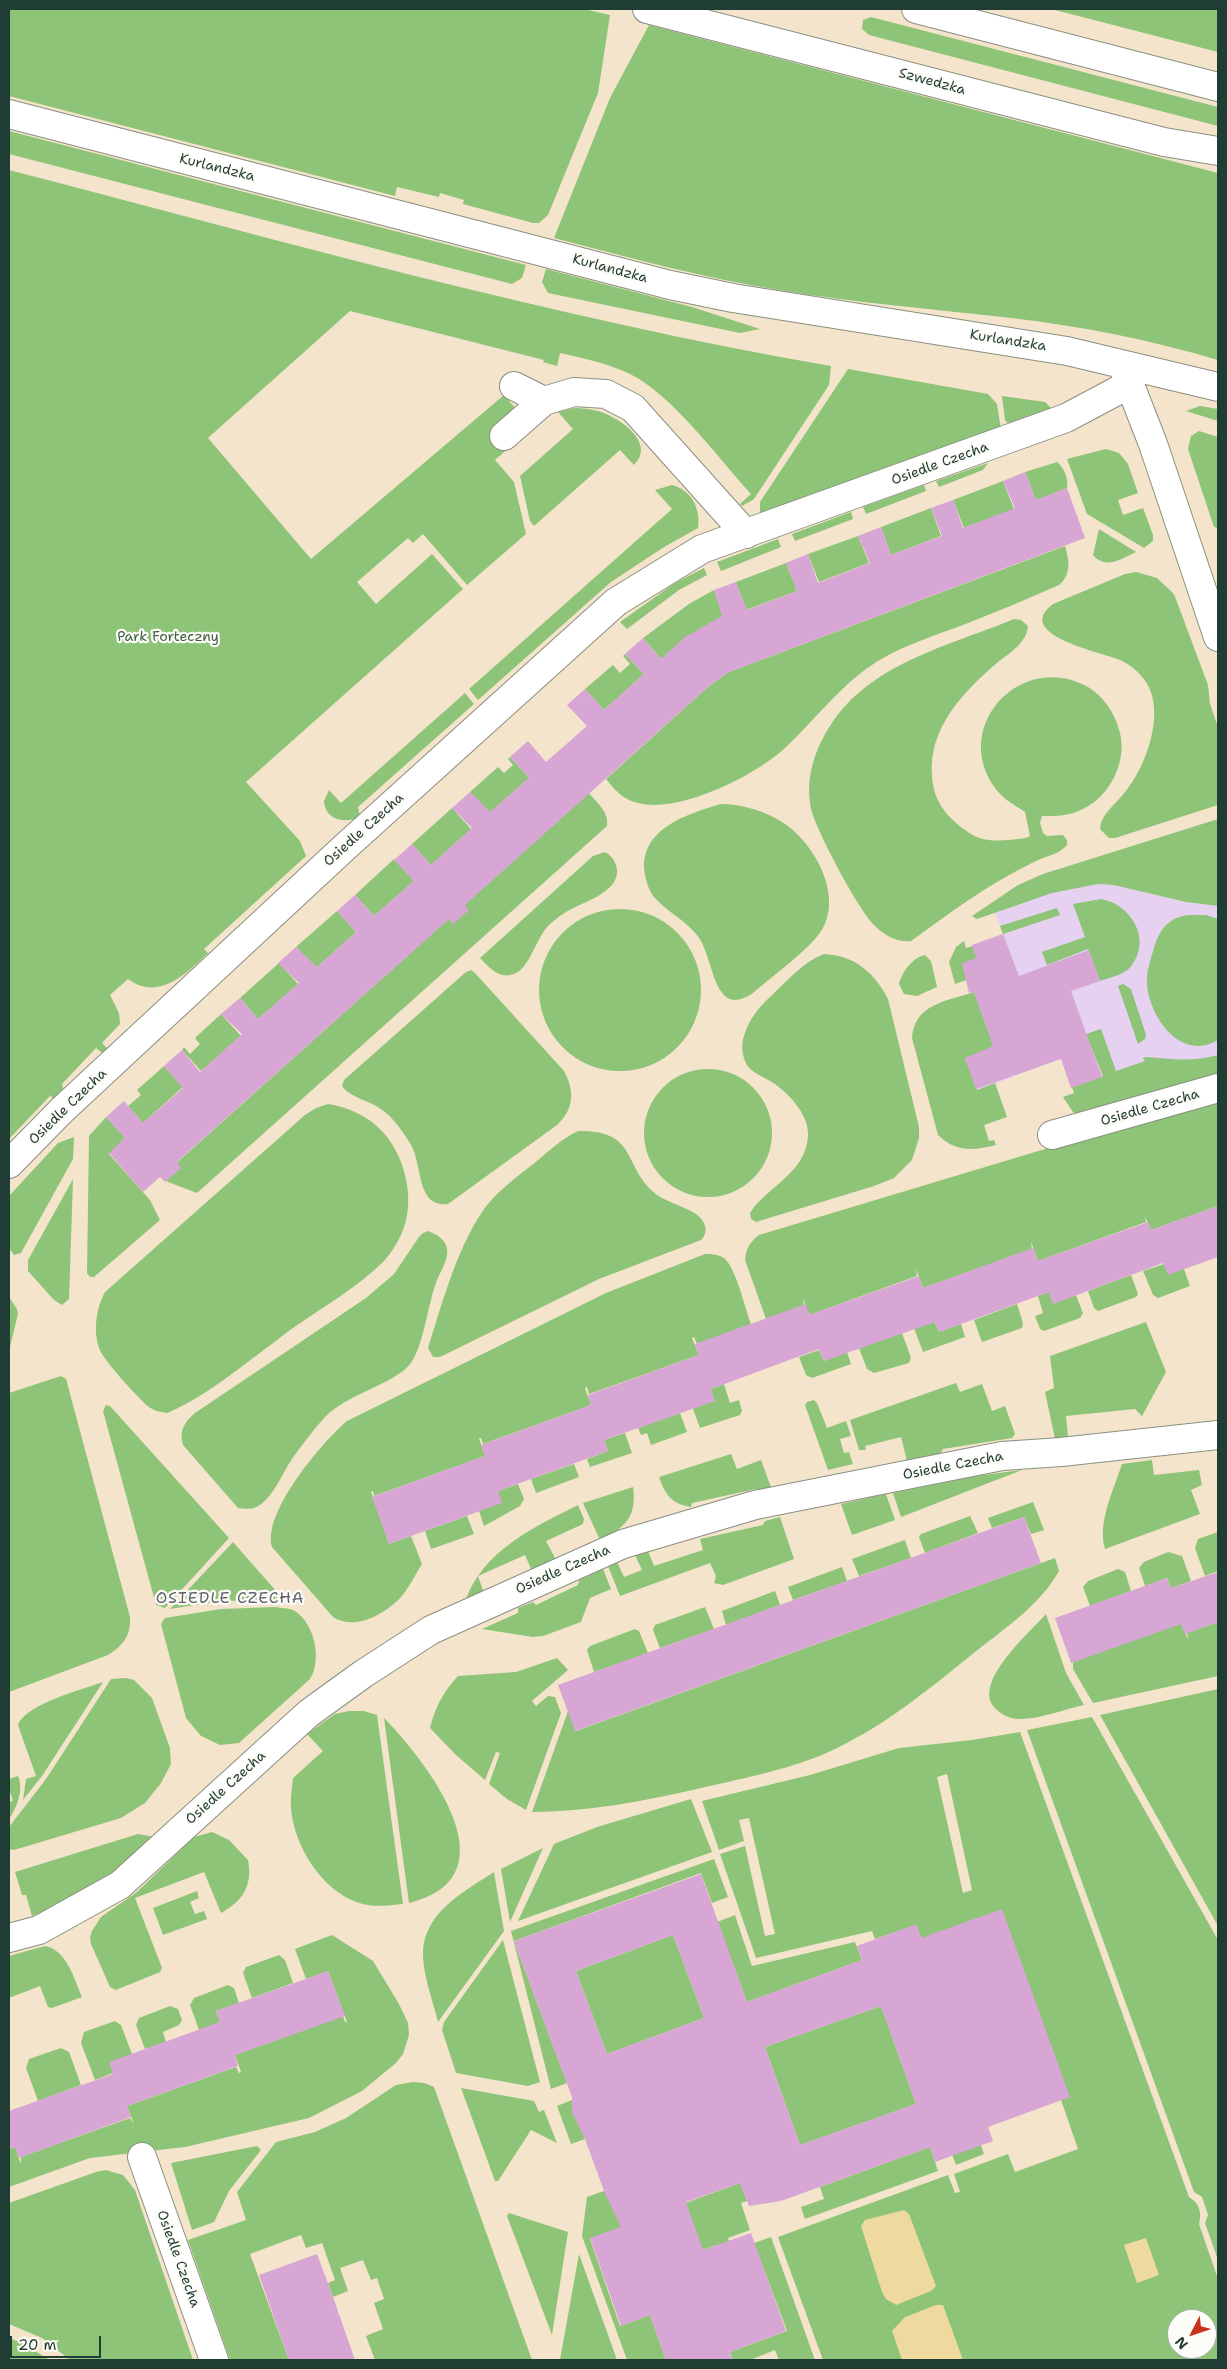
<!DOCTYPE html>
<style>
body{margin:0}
#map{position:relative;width:1227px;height:2369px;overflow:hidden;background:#f5e4cc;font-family:"Shantell Sans",sans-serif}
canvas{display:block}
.frame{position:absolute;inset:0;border:10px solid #1f3d34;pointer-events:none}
.north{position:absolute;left:1167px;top:2309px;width:50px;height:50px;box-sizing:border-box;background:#fdfcf7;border:1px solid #a4b0a9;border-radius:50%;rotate:229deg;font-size:14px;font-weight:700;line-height:20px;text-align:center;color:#1f3d34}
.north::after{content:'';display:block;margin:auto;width:18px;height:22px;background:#c8321e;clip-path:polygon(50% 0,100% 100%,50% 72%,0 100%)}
.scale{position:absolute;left:10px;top:2336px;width:91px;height:22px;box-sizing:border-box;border:2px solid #1f3d34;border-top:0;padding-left:6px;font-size:15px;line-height:18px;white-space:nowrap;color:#1f3d34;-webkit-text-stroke:4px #fdfcf7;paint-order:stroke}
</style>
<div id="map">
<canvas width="1227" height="2369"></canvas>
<div class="frame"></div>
<div class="north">N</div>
<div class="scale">20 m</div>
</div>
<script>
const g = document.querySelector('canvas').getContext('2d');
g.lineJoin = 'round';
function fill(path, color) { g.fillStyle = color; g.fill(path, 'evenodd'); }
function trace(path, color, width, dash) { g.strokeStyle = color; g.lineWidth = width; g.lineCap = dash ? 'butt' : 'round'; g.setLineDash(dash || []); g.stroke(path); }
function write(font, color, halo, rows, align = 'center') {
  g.font = font + ' "Shantell Sans",sans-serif'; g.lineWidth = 4.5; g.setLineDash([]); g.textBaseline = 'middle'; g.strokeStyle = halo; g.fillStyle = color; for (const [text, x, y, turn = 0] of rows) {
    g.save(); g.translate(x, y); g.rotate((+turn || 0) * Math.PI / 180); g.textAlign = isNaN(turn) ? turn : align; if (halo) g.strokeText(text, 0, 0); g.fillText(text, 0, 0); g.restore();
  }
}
const built = new Path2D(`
 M1218,822V1073L1103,1076L1071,1088L1061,1058L977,1091L965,1058L994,1049L964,964L972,945L1003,934L992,905Z`);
const green = new Path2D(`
 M9,9H584L610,15L598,93L548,215L539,223H533L463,204L464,200L440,193L439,197L397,187L395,196L9,96Z
 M1051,9H1218V52Z
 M871,17L1218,107V126L869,35L862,29L863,20Z
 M649,25L1218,173V360C1151,340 1081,326 1011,318C934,309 855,303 779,290C703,278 628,257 554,238L610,98Z
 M9,131L526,265L522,278L512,284L9,154Z
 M9,170C282,241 553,318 831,366L829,385L754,499L742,506L740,504L751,494C719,459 679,404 639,379C616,365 587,359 560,353L557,366L543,362L544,360L350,311L208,438L311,559L504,395L516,409L512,445L495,460L514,482L526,534L467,585L423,534L413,543L408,538L357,582L376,604L432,554L463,589L246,782L300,841L306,856L204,949L208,953C187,973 158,1002 128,979L110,995L119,1013L120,1024L102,1043L108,1049L104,1054L96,1048L62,1084L64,1095L54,1105L51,1095L9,1139Z
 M546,269L692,307L760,329L740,333L548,293L542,282Z
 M848,369L988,394L997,404L1001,430L770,512L760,513V502Z
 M1002,396L1045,402L1055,412L1011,427L1005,420Z
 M1200,406L1218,409V421L1186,411Z
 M574,408C582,408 590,409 598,411C618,417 657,442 634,465L620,450L534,526L530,521L520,476L573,429L558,412Z
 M1199,431L1218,437V528L1214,527L1188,449L1191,436Z
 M1106,449L1119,453L1128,464L1138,493L1118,500L1123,515L1143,508L1153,535V541L1144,548L1087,514L1067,459Z
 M1057,462C1064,467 1069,480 1067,488L1036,500L1025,472Z
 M988,463L983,470L939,487L936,481Z
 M1003,481L1014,509L964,528L953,500Z
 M672,485C691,490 701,508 698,528L664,547L611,582L478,700L469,689L672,509L655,490Z
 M924,485L926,491L866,514L863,507Z
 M931,508L941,536L891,555L881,527Z
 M851,512L853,519L795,541L792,534Z
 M1099,529L1136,552C1121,559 1106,570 1093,555Z
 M858,536L869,563L819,582L808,554Z
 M778,539L781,547L721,571L717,562Z
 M1065,546C1069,560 1072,574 1059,585C1029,598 999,611 968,623C937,635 906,644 878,661C841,684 817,718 786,747C757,775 679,814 638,803C623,800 615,790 606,779L709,686L729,672Z
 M786,563L797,591L746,610L736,582Z
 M704,568L707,575L679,590L627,629L620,622L675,583Z
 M1136,572L1157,578L1174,594L1208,685L1210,704L1218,727V805L1115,838H1109L1100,829C1101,814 1116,804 1125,792C1146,767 1166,712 1146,682C1140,673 1131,665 1120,660C1105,653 1011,635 1053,604L1125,574Z
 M714,590L724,618C699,628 681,641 661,659L643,638L689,604Z
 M1014,619L1021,620L1028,626C1027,643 1009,653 997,663C963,692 928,728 932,777C934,803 949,820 971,834C987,844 1008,840 1026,838L1030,836L1025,812C1013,804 1001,798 993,785C954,726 1018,655 1082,684C1102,693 1115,712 1120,733C1127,762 1110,796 1083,809C1070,816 1056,816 1042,816L1040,823L1043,833L1047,836L1063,835L1067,840V845C1059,855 1045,856 1034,862C990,883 951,912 911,941C898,943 883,935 874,925C858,909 817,832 811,809C810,803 809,796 809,790C809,768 818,744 830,726C870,663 949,646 1014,619Z
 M625,654L644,674L604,710L585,689L613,665L620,673L630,664L623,656Z
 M465,693L474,704L358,807L360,817C345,824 325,820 324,801L329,790L341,803Z
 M510,757L529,778L489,813L470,792L498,767L504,773L513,765L508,759Z
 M589,793C598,804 609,812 607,826L197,1193L168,1182L162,1176Z
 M720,804C742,804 767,811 785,824C814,844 842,893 823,928C812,948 772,976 753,993C712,1021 715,957 697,935C685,920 666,911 654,897C648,889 645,878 644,868C643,827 689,814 720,804Z
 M452,808L471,829L431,865L412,844Z
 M1218,819V906L1186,902L1114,885L1098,884L1052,893L977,919L972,916L1018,885L1043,874Z
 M605,852C612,856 616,862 617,870C619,894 578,903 563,914C558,917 552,922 548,926C536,939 530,966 516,973C500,981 490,968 480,958L593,856Z
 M394,859L414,881L374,916L355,895Z
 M1101,899C1130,904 1152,938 1132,965C1125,975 1111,977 1100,981L1088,949L1047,965L1042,952L1085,937L1073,904Z
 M1057,908L1060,915L1003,934L1000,926Z
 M539 990a81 81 0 1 1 162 0a81 81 0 1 1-162 0Z
 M337,911L356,932L316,968L296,947Z
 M1187,915H1206L1218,919V1040C1181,1062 1150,1018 1147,985C1146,973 1150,962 1153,951C1159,931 1166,919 1187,915Z
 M964,941L966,948L973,946L978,957L969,979L955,984L949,962L956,947Z
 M824,954C854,955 875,973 888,999L919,1127V1138L912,1160L894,1178L874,1186L756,1222L751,1219L750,1213C766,1187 807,1173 808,1135C809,1114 787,1091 770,1081C762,1076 750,1072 746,1063C734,1039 754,1011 771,996C787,981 803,962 824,954Z
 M925,955L931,961L937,987L917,996L904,994L899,984C902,972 913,957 925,955Z
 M279,963L298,984L258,1019L240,998Z
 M471,970L475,973L564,1071C575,1091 574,1109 557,1125L448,1204C416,1208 423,1166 411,1145C403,1132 394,1118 381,1109C370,1101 349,1097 342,1086L344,1080L466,972Z
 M1123,984L1131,989L1146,1035L1145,1039L1138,1044L1118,986Z
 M974,992L995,1049L965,1058L977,1090L995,1083L1007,1117L984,1125L989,1141L994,1140L996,1145C974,1151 955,1152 938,1135L912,1038C914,1004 947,1001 974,992Z
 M221,1014L241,1036L201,1071L182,1050L184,1047L190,1054L200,1044L195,1038Z
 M1101,1029L1116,1071L1145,1061L1143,1058L1146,1057C1171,1059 1193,1062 1218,1055V1077L1081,1116L1073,1112L1063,1097L1074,1093L1072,1087L1103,1076L1086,1034Z
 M164,1066L183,1087L143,1123L128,1106L141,1095L137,1090Z
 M644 1133a64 64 0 1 1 128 0a64 64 0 1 1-128 0Z
 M1218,1097V1206L1151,1230L1145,1216L1146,1222L1038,1261L1031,1242L1032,1249L923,1288L916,1269L917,1276L809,1315L803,1298L804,1305L766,1319L745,1260C746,1248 750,1242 759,1235Z
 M328,1104C359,1109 385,1126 398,1155C410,1181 413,1213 399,1239C395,1247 390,1254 384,1261C358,1287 323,1307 293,1328C257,1354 207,1397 167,1413C161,1412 154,1411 149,1407C139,1399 103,1360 99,1348C93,1331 96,1308 105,1292L305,1115L316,1108Z
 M106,1117L125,1138L109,1154L150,1200L160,1220L94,1277H90L87,1273L89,1136Z
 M578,1131C639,1130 622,1167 656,1194C668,1204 694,1208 702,1220C707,1227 707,1234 701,1240L599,1279L440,1357H433L428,1348C442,1304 456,1251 482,1212C495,1193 514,1179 532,1165C547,1153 561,1139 578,1131Z
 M74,1137L73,1159L21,1253L14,1255L9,1248V1196L58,1143Z
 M73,1179L69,1299L62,1305L54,1300L28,1271V1260Z
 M428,1231C436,1234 445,1239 447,1248C449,1258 441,1271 437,1280C428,1303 424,1344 411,1363C395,1384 347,1394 325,1417C313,1430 302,1445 292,1459C282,1474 274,1495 260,1505C253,1510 246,1509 238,1508L183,1445C179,1431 184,1422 195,1413L366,1298L394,1274L419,1237L423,1233Z
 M705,1254C711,1254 718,1254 724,1258C736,1268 745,1308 751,1324L697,1344L694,1337L692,1338L699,1355L589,1394L587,1387L585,1388L591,1405L483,1444L481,1438H479L485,1456L374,1496L373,1491L371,1492L389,1544L411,1536L422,1564C415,1575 409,1588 401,1597C384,1615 355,1631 333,1617L272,1547C262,1513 322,1442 347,1421L606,1293Z
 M1164,1264L1184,1269L1190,1286L1158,1298L1153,1295L1143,1271Z
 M1131,1275L1138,1294L1136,1297L1098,1311L1094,1308L1088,1291Z
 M1049,1292L1053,1303L1076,1295L1083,1313L1080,1318L1044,1331L1040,1329L1035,1316L1043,1313L1038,1296Z
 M9,1297L17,1309L18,1314L9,1351Z
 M1017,1304L1023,1323L1022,1328L982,1342L974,1320Z
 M934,1321L939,1332L961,1324L965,1337L923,1352L914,1328Z
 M1146,1322L1166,1372L1142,1416L1135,1409L1066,1416L1068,1437L1055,1439L1045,1392L1054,1388L1050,1356Z
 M902,1333L911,1358L909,1363L874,1373L867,1369L859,1348Z
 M819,1350L824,1361L847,1352L851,1364L812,1378L806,1375L799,1357Z
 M61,1376L66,1379L130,1617C131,1635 124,1645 108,1655L9,1692V1393Z
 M956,1383L960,1392L982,1384L992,1411L1005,1406L1015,1434L1012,1438L943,1449L940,1454L907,1461L901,1437L865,1446L866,1450H859L850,1420Z
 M724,1384L730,1403L739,1400L742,1411L740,1415L700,1428L693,1409L711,1389Z
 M814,1400L817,1403L827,1428L846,1421L851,1436L840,1439L844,1453L849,1452L853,1464L828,1470L805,1405L807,1402Z
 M106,1405L110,1406L229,1538L165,1608L156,1605L103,1411Z
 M680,1413L687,1432L651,1445L647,1433L641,1435L638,1428Z
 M625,1433L632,1453L590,1467L587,1459L608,1451L604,1440Z
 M731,1454L737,1469L761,1460L772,1490L760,1493L756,1489L692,1503L691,1507C672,1504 665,1495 659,1477Z
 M1152,1460L1154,1475L1199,1470L1202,1485L1191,1490L1200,1514L1105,1549C1097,1523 1114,1489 1122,1464Z
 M574,1464L579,1477L536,1493L531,1479Z
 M1022,1470L901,1517L893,1493L976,1476Z
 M518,1484L524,1499L520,1506L484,1526L479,1511L498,1491Z
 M633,1487C637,1517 625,1528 600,1540L583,1503Z
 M886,1494L895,1520L852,1535L841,1504Z
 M1033,1502L1044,1530L1031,1534L1024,1517L992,1528L988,1518Z
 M578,1505L584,1519L583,1524L546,1541L556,1560L532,1571L525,1555L478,1576L484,1593L465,1602C482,1551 534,1527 578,1505Z
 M467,1516L474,1534L431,1549L425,1531Z
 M970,1516L978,1533L925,1553L919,1537L921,1534Z
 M780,1517L794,1559L723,1585L714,1583L716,1576L710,1563L620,1596L608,1566L617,1562L624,1577L642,1570L635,1555L648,1551L654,1566L703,1550L700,1539L763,1525L765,1521Z
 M1218,1532V1571L1205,1576L1195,1548L1198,1539Z
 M905,1540L911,1558L859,1576L852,1559Z
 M233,1542L284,1600L220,1601L170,1609Z
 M1168,1552L1182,1556L1191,1581L1171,1588L1167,1578L1145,1586L1139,1568L1144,1562Z
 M1055,1558L1059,1571C1040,1605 1004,1629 975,1652C934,1685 892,1720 845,1744C806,1765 762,1774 719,1784C658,1798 595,1812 532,1812L568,1711L576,1731Z
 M842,1567L847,1581L793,1600L788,1587Z
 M603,1569L611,1589L590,1598L581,1622L543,1636L533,1637L482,1629L518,1613V1608L533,1602L536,1605L578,1585L579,1580Z
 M1118,1569L1125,1572L1131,1591L1090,1606L1083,1587L1088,1581Z
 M775,1591L780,1605L726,1625L722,1611Z
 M275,1607C281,1608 290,1608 295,1611C315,1624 322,1660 310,1679L239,1743L220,1745L201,1736L186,1718L161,1624L165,1618L221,1609Z
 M705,1607L714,1629L660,1648L653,1630L655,1625Z
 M1046,1614L1066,1673L1084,1705C1064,1709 1039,1720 1017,1719C1008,1718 1000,1714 994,1707C973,1682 1029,1633 1046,1614Z
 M1218,1622V1676L1093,1703L1073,1669V1662L1181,1623L1188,1640L1187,1633Z
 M635,1629L639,1631L648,1653L594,1672L587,1650L590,1646Z
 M557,1658L568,1670L532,1701L536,1706L548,1696L555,1697L561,1713L526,1810L507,1799L489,1784L500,1753L496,1752L485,1780L456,1755L430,1728C435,1707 444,1691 458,1676L516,1672Z
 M126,1678L134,1680L152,1698L170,1748L171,1764L161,1783L145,1803L121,1818L14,1850L9,1849V1827L46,1779L111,1679Z
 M103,1682L42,1776L23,1800L26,1779L36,1776L20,1731L18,1724C29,1703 81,1690 103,1682Z
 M1218,1689V1926L1100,1715Z
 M349,1711H364L377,1715L403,1904C391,1905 379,1907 368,1905C326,1898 294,1848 291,1808C290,1798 292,1788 293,1778L323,1751L307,1734L335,1714Z
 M1092,1717L1218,1940V2260L1205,2223L1208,2215L1202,2197L1194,2192L1027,1730Z
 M384,1718C427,1762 517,1877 409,1903Z
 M1020,1732L1189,2197C1199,2203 1202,2212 1199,2224L1218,2279V2360H823L778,2237L948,2175L955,2193L960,2192L954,2174L1008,2154L1015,2172L1078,2149L1061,2100L1070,2097L921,1938L916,1925L875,1939L872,1931L756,1958L720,1854L745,1846L765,1936L775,1934L749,1818L739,1820L744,1841L719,1850L702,1801L810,1775L899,1748L972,1740ZM947,1774L972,1890L963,1893L937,1777ZM1177,2319H1207V2349H1177Z
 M18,1776C24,1789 17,1808 9,1819V1802L13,1801L9,1789V1779Z
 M691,1799L712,1852L518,1921L554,1844L597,1827Z
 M212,1832L229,1840L248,1860C253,1885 243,1901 221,1913L204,1872L135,1898L162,1968L160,1972L116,1990L110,1987L91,1944L90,1938L92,1931L101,1917L137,1892L194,1837Z
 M138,1834L155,1837L114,1876L65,1904L32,1916L26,1895H22L15,1872Z
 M543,1848L510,1922L501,1869Z
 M714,1859L728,1897L712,1903L701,1873L514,1941L567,2083L551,2089L511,1931Z
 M494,1872L504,1931L438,2022C433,2001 424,1978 423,1957C421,1914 463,1892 494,1872Z
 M197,1891L199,1898L190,1902L195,1914L204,1911L207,1919L163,1935L153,1908Z
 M735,1915L752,1966L855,1942L862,1960L747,2002L717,1922Z
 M332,1935L373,1961L399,2004L408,2023L409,2035L403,2054L396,2063L362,2091L309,2118L185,2147L90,2158L9,2187V2149L15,2147L21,2164V2157L130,2118L134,2124L127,2106L236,2067L239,2073L241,2072L235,2055L343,2016L345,2022H347L328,1971L306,1979L295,1949Z
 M673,1935L704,2018L607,2054L576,1971Z
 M503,1940L540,2082L528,2086L456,2073L442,2030L444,2022Z
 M45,1946C67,1950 74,1979 82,1997L52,2008L48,2007L40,1986L9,1998V1956Z
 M279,1955L285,1960L293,1983L252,1998L243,1973L246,1967Z
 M228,1985L234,1988L239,2003L216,2011L220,2022L199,2030L190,2005L194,1998Z
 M170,2006L178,2009L182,2020L179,2025L163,2032L166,2042L145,2049L136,2025L139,2018Z
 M881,2006L916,2104L800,2145L765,2047Z
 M115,2021L121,2025L132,2054L113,2073L95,2080L81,2043L84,2032Z
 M61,2048L69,2052L81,2085L38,2101L26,2068L29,2059Z
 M413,2082L424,2083L434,2087L532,2360H375L366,2336L383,2329L374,2303L384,2299L377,2278L371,2280L363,2260L340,2268L348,2291L333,2297L328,2283L335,2280L322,2243L306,2248L301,2235L250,2254L289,2360H230L188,2240L246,2220L237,2192L276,2142L315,2132L346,2118L396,2085Z
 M461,2088L534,2101L539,2112L544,2110L557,2143L531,2130L498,2181H495Z
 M572,2100L585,2139L571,2144L557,2106Z
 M947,2141L981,2145L984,2154L956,2165Z
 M257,2146L261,2150L229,2191L214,2222L192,2230L171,2163Z
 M930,2147L938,2171L805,2219L801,2207L824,2199L820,2187Z
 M106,2170L123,2175L135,2190L193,2360H70L42,2338L9,2324V2203L96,2172Z
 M740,2183L747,2201L741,2203L750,2230L728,2238L732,2251L717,2245L694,2253L677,2206Z
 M604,2191L643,2219L590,2239L620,2326L650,2315L666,2360H627L582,2236L587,2197Z
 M509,2213L568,2232L552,2335L507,2216Z
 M771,2237L815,2360H779L775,2350L750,2360H733L730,2352L787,2331L754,2243Z
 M579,2254L617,2360H560Z
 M9,2338L20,2342L50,2360H9Z`);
const sand = new Path2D(`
 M904,2210L909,2214L936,2286L931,2291L896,2305L886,2299L882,2292L861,2226L865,2220Z
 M1146,2238L1159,2275L1137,2283L1124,2245Z
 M936,2305H943L963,2360H902L892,2331L905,2317Z`);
const building = new Path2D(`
 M1025,472L1036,500L1067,488L1085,538L729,672L709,686L465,905L469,910L453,924L449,919L177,1162L181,1168L165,1182L160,1177L143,1192L109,1153L125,1138L106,1117L124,1101L143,1123L183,1088L164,1066L182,1050L200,1072L242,1034L221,1014L240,998L258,1019L299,983L278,963L296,947L317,967L356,932L337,911L355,895L374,916L414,881L394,860L412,844L431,865L472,828L452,808L470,792L490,812L529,778L510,757L528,741L546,762L587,726L567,705L585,689L604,710L644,674L625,654L643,638L661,659L685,637L722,616L714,590L736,582L747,610L797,591L786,563L808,554L818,583L870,563L858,536L881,527L891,555L942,536L931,508L953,500L963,528L1015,508L1003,481Z
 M1003,934L1019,976L1089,950L1100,981L1071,991L1102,1077L1071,1088L1061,1059L976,1089L965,1058L993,1046L974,992L969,993L962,963L976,958L972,945Z
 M1218,1206V1257L1168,1275L1163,1263L1053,1304L1049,1292L939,1332L935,1322L824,1361L819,1349L711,1389L715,1401L604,1440L608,1451L498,1491L502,1503L389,1544L372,1497L485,1456L481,1445L591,1405L588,1395L699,1355L695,1344L806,1304L809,1315L919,1276L923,1288L1033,1248L1038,1261L1148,1222L1151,1230Z
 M1024,1517L1041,1563L575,1731L558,1685Z
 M1218,1572V1622L1185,1634L1181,1624L1071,1663L1055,1618L1167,1578L1171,1588Z
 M701,1874L747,2002L862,1960L857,1946L898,1931L916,1924L921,1938L1002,1909L1070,2097L988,2127L993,2141L935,2162L930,2147L781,2201L749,2206L740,2183L686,2202L703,2250L751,2233L786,2331L730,2352L733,2360H666L650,2315L621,2326L590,2238L621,2227L604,2191L585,2139L572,2112V2097L514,1941ZM673,1935L704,2018L607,2054L576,1971ZM881,2006L916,2104L800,2145L765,2047Z
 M328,1971L345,2016L235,2055L238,2066L127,2106L131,2117L19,2158L15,2147L9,2149V2111L113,2074L109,2062L220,2022L216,2011Z
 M317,2254L333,2297L355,2360H289L259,2275Z`);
const minor = new Path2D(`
 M647,9L1164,142L1218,151
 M916,9L1218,87
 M9,114L670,285L733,298L1067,351L1218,387
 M1123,367L1153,444L1218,637
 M514,386L544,401
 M504,436L544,401L574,392L606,394L633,408L746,534
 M1052,1135L1218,1088
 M9,1164L62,1110L345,847L616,602L702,549L1066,418L1130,384
 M9,1938L39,1930L120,1885L309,1713L363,1674L431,1630L623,1544L755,1505L1002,1456L1061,1452L1218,1435
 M142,2157L214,2360`);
const streetNames = [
 ["Szwedzka",932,82,15],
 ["Kurlandzka",217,168,14],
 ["Kurlandzka",610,269,15],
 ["Kurlandzka",1008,341,9],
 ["Osiedle Czecha",940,464,-20],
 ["Osiedle Czecha",364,830,-42],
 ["Osiedle Czecha",68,1107,-44],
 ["Osiedle Czecha",1150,1108,-16],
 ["Osiedle Czecha",953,1466,-11],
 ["Osiedle Czecha",563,1570,-24],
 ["Osiedle Czecha",226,1788,-42],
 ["Osiedle Czecha",178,2259,70]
];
const parkNames = [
 ["Park Forteczny",168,637]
];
const quarterNames = [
 ["OSIEDLE CZECHA",230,1599]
];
fill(built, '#e6d2f0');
fill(green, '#8dc477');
fill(sand, '#eeda9e');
fill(building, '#d7a6d4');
trace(minor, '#8a9080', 30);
trace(minor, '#fff', 28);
write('14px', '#1f3d34', '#fdfcf7', streetNames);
write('14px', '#3a5f45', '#fdfcf7', parkNames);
g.letterSpacing = '1px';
write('16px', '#5f626c', '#fdfcf7', quarterNames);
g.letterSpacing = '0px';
</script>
